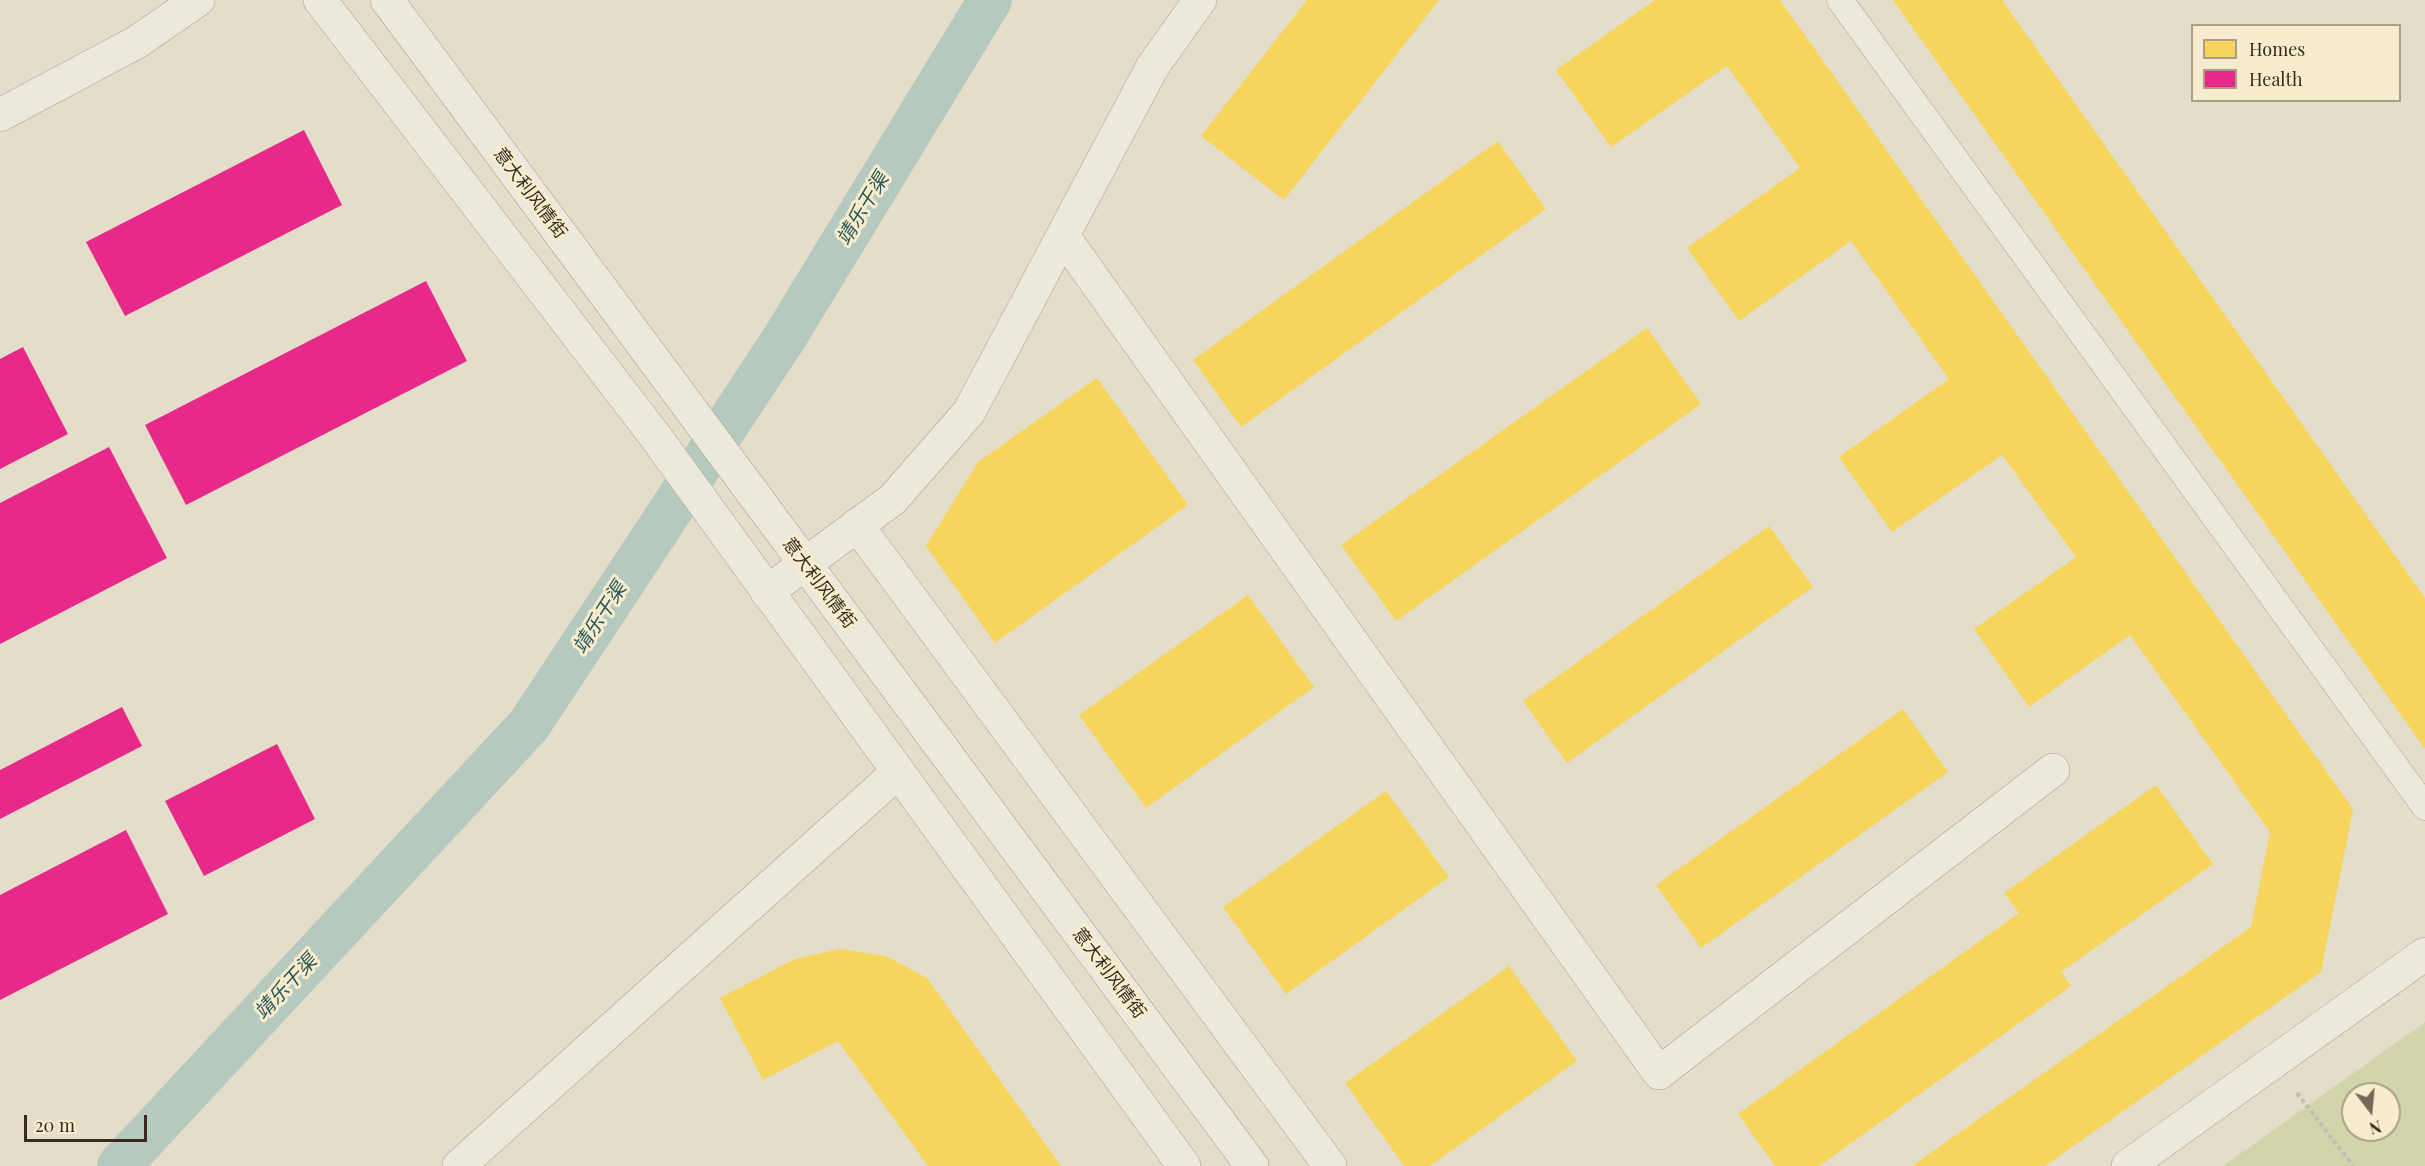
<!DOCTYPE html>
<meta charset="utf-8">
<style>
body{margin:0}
#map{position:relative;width:2425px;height:1166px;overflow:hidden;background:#e4ddc9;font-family:"Playfair Display",serif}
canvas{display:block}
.legend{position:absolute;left:2191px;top:24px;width:210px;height:78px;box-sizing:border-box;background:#f7edce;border:2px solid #aa9f86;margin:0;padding:8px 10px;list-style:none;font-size:18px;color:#372a1b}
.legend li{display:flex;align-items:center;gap:12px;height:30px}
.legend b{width:30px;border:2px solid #aa9f86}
.north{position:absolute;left:2341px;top:1082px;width:60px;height:60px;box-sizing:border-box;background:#f7edce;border:2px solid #aa9f86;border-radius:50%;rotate:164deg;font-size:16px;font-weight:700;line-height:24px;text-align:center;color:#372a1b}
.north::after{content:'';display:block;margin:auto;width:21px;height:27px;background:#746958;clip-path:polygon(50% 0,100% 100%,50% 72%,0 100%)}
.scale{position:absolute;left:24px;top:1115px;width:123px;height:27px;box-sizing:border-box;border:3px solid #372a1b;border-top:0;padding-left:8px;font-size:18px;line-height:21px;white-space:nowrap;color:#372a1b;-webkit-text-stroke:4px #f7edce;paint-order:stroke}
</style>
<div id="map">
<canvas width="2425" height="1166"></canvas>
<ul class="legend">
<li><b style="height:16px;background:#f6d55c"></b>Homes</li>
<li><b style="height:16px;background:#e7298a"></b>Health</li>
</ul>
<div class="north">N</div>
<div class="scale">20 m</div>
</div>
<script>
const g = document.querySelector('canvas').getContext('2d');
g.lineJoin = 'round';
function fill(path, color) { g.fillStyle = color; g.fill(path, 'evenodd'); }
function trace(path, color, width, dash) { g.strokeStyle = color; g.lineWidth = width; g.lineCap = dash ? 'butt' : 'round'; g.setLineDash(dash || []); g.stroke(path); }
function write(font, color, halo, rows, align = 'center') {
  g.font = font + ' "Playfair Display","Noto Sans SC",serif'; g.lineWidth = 6; g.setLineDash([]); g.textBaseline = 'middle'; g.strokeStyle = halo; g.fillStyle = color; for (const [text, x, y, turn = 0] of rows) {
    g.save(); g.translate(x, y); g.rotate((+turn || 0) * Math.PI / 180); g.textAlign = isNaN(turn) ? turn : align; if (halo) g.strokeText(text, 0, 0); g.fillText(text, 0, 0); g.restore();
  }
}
const green = new Path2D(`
 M2425,1022V1166H2223ZM2353,1094H2389V1130H2353Z`);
const homes = new Path2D(`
 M1307,0H1439L1284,200L1201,136Z
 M1655,0H1780L2353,809L2321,972L2045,1166H1912L2251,927L2270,832L2130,635L2029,707L1974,629L2076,557L2002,455L1892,532L1839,457L1949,379L1851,241L1739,321L1687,248L1800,168L1727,66L1611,147L1556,70Z
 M1893,0H2002L2425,598V749Z
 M1498,141L1546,209L1241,427L1193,360Z
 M1647,328L1701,404L1396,621L1341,545Z
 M1097,378L1188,505L995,643L926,546L978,462Z
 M1769,526L1813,587L1567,763L1523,701Z
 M1248,595L1314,687L1146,808L1079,715Z
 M1903,709L1948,772L1701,948L1656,885Z
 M2156,785L2213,864L2061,972L2071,986L1819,1166H1775L1738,1114L2019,913L2004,893Z
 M1386,791L1449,877L1286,994L1223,907Z
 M840,949L886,956L927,978L1061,1166H928L838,1041L763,1080L720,998L795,959Z
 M1509,966L1577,1061L1430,1166H1404L1345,1083Z`);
const health = new Path2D(`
 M304,130L342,205L125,316L86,242Z
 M426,281L467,361L186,505L145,425Z
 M23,347L68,434L0,469V359Z
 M109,447L167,558L0,644V503Z
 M122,707L142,746L0,819V770Z
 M277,744L315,819L204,876L165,801Z
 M126,830L168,914L0,1000V895Z`);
const canal = new Path2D(`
 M119,1166L529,725L785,337L990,0`);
const path = new Path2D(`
 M2297,1093L2353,1166`);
const pedestrian = new Path2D(`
 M1840,0L2425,807`);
const minor = new Path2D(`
 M0,115L137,42L198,0
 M1063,236L1659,1073L2053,770
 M857,525L1330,1166
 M767,592L893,499L969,412L1153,66L1200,0
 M459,1166L898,772
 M2128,1166L2425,954`);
const tertiary = new Path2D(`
 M320,0L655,436L1184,1166
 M387,0L1252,1166`);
const streetNames = [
 ["意大利风情街",530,193,53],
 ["意大利风情街",819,583,53],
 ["意大利风情街",1109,973,53]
];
const waterNames = [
 ["靖乐干渠",863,209,-59],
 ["靖乐干渠",600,618,-57],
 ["靖乐干渠",286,987,-47]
];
fill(green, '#d2d5ab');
fill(homes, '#f6d55c');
fill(health, '#e7298a');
trace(canal, '#b6c9be', 44);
trace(pedestrian, '#a9a193', 27);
trace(minor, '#a9a193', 34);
trace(tertiary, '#a9a193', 34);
trace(path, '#c4beb2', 4, [4.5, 3]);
trace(pedestrian, '#ece8dc', 26);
trace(minor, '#ece8dc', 33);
trace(tertiary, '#ece8dc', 33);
write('18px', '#372a1b', '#f7edce', streetNames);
write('italic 20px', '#2a5857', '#f7edce', waterNames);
</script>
